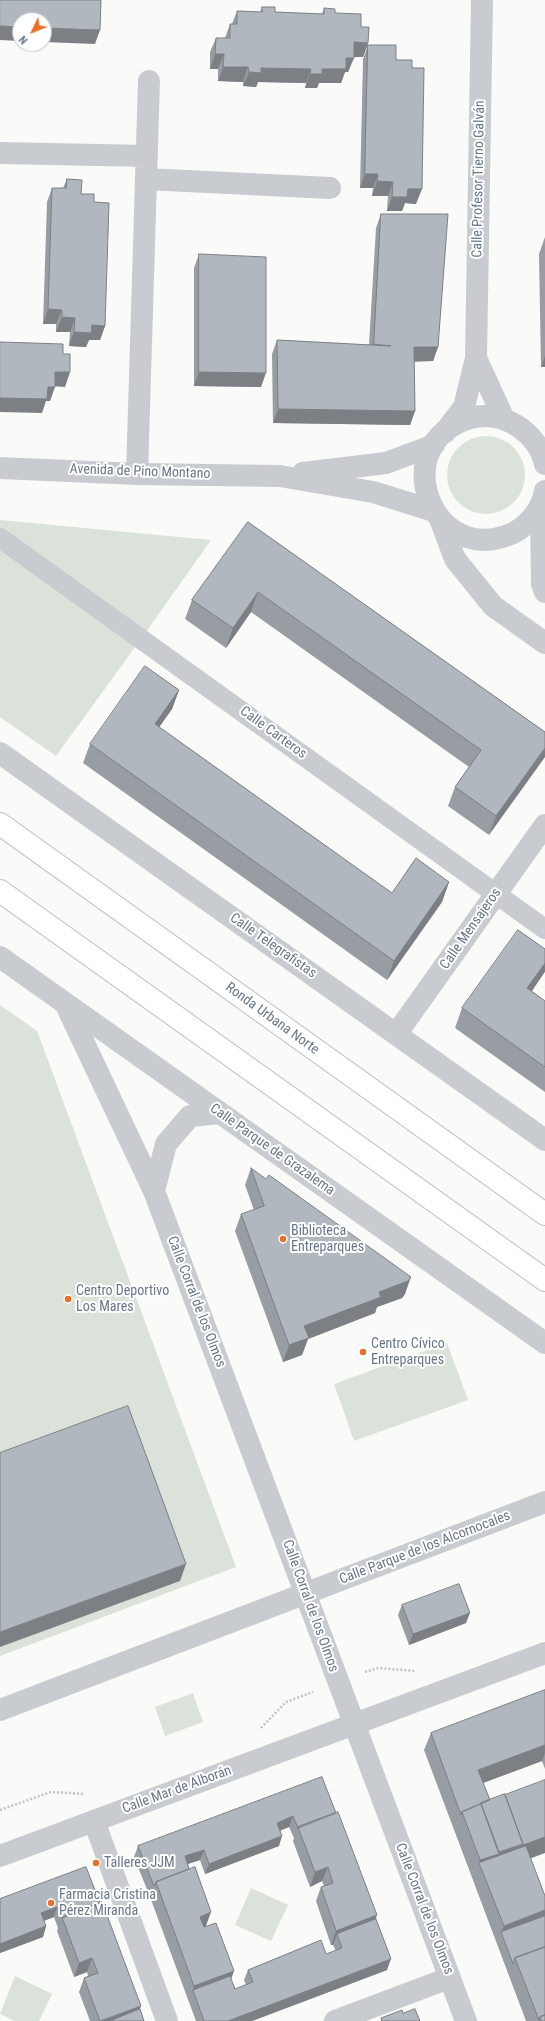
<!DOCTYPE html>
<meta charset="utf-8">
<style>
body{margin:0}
#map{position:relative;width:545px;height:2021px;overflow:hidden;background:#fafaf8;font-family:"Roboto Condensed",sans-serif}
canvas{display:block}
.north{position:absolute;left:12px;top:12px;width:40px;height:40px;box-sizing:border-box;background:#fff;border:1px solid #c3c8d0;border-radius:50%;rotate:227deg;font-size:11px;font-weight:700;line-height:16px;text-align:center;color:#687689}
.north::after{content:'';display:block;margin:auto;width:14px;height:18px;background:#e8712a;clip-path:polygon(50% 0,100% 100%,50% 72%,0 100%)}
</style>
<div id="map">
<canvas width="545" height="2021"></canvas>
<div class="north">N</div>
</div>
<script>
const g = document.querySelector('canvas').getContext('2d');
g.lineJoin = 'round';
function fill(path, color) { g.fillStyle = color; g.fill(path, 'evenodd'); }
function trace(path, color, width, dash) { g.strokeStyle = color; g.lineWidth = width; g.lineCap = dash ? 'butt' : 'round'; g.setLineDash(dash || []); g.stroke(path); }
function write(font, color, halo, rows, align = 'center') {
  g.font = font + ' "Roboto Condensed",sans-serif'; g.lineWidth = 4; g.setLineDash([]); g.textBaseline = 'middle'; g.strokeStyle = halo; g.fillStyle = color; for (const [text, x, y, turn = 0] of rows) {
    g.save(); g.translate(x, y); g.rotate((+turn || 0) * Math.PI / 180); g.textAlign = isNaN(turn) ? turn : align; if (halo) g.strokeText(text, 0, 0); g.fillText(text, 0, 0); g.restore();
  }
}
const green = new Path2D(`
 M447 475a39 39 0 1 1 78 0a39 39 0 1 1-78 0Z
 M0,520L211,540L141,639L56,756L0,717Z
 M0,1005L37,1031L236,1567L0,1656Z
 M447,1343L468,1400L354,1441L334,1384Z
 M193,1693L203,1722L165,1736L155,1707Z
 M251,1888L288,1905L271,1941L235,1925Z
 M15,1976L52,1994L39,2021H15L0,2014Z`);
const path = new Path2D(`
 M365,1672L378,1668L415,1671
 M261,1728L286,1702L313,1692
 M0,1810L51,1792L84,1794`);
const pedestrian = new Path2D(`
 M0,538L545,929`);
const minor = new Path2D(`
 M0,153L147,156
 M146,179L330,188
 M476,358L504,419
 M445,432L464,407L476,358L482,0
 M137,474L149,81
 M541,505L542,584L545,592
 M440,519L455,559L493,606L545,643
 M0,753L545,1140
 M0,957L545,1343
 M397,1033L545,825
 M94,1821L167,2021
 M335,2021L449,1978`);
const tertiary = new Path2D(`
 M545,464C538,433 503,409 471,418C384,443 432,570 513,533C529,525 542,509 545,491
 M0,468L137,474L280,476L373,492L434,511
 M303,473L386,463L434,445
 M66,1005L154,1191L466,2021
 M154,1191L166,1144L190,1116L220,1113
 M0,1710L545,1502
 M0,1856L545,1653`);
const primary = new Path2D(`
 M0,824L545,1214
 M0,891L545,1280`);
const wall = new Path2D(`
 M262,7L275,12L322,14L324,8L335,13L361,27L368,43L363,57H354L348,72H345L341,83H319L317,88H305L306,83L258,82L256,87L243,86V82L218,81V69H210V52L216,38H225L230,24H232L237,11L260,12Z
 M368,45L412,68L416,204L405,203L402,211H387L388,196H372L373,188H360L363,59Z
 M67,179L81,194L94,202L105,326L100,340H89L86,347L69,346L70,332H56V324H43L47,202L52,188H63Z
 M381,214L438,347L433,361H414L415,411L410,425L273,423L272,354L277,340L369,345L376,228Z
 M545,237V367H541L539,254Z
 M199,254L261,387L194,386V268Z
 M248,522L545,732L489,835L448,806L455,787L469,767L251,612L226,648L185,619L192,600Z
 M179,690L172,709L159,727L392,893L449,882L442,902L387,980L83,763L90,744Z
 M544,973L532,991L545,1001V1092L455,1028L462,1008Z
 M251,1168L405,1294L402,1298L377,1307L375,1313L308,1339L302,1355L283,1362L235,1231L241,1214L254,1210L245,1185Z
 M402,1605L466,1623L409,1645L398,1615Z
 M545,1690V1769L542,1761L483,1783L490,1800L531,1859L545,2021H526L424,1750L431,1733Z
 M322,1777L376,1919L387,1970L252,2021H196L150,1897L134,1857L138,1846ZM289,1827L294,1838L293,1841L310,1887L322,1881L324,1886L321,1887L316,1901L331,1945H333L336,1951L326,1954L248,1970L244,1980L246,1985L235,1989L231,1980L204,1927L206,1926L188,1864L200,1860L205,1874L279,1846L280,1831Z
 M86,1867L140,2009L144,2021H90L79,1992L84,1978L88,1976L87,1972L74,1977L57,1931L58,1928L54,1917L44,1921L46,1926L43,1937L0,1953V1899Z`);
const shadedWall = new Path2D(`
 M0,26L20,27V41L0,40Z
 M44,28L100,30L95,44L44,42Z
 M354,42L368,43L363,57H349Z
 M215,54H224L218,69H210Z
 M346,58H354L348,72H345L341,83H319L317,88H305L310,74Z
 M223,67H248L243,82L218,81Z
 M261,68L311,69L306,83L258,82L256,87L243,86L249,72Z
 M365,174H378L373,188H360Z
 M377,181L393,182L388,196H372Z
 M408,189H422L416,204L405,203L402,211H387L392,197Z
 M48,309L62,310L56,324H43Z
 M62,317L75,318L70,332H56Z
 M92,325L105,326L100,340H89L86,347L69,346L74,332Z
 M414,347H438L433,361L409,362Z
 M545,356V367H541Z
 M55,372H70L65,387L50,386Z
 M199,372L266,373L261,387L194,386Z
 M48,387H55L50,401H46L42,413L0,412V398Z
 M278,409L415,411L410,425L273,423Z
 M258,592L251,612L226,648L233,628Z
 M179,690L172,709L148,743L155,724Z
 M545,748V757L489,835L496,816Z
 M449,882L442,902L387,980L394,961Z
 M545,963V972L544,973L520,1008L527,988Z
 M411,1277L405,1294L402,1298L377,1307L375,1313L308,1339L302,1355L283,1362L289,1345L304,1326Z
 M186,1564L180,1581L0,1647V1632Z
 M470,1613L466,1623L409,1645L413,1634Z
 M545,1745V1753L542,1761L472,1787L478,1770Z
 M293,1816L289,1827L273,1833L277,1823Z
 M282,1836L279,1846L205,1874L209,1864Z
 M545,1837V1853L516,1864L479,1863L480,1860L499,1854V1852Z
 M204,1850L200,1860L181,1866L185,1856Z
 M328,1867L322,1881L310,1887L315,1872Z
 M57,1907L54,1917L37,1923L41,1913Z
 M545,1910V1921L501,1932L504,1926Z
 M211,1912L206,1926L195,1931L200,1917Z
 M377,1915L372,1930L337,1934L333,1945H331L336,1931Z
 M46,1926L43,1937L0,1953V1944Z
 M92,1958L87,1972L74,1977L79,1963Z
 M391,1959L387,1970L252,2021H228Z
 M234,1971L229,1985L193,1990L194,1986Z
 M141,2006L136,2020L133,2021H101Z`);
const building = new Path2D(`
 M0,0H101L100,30L44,28V20H20V27L0,26Z
 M262,7H275V12L324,14V8L335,9V13L361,14V27H369L368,43L354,42V58H346V69H322V74H310L311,69L261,68V73L249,72L248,67H223L224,54H215L216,38H230V24H237V11L262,12Z
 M368,45H396V60H412V68H424L422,189H408L407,197H392L393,182L377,181L378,174H365Z
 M67,179L82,180L81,194H94V202L109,203L105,326L92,325L91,333L74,332L75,318L62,317V310L48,309L52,188H66Z
 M381,214H448L438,347H414L415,411L278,409L277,340L391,346L374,344Z
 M199,254L266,257V373L199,372Z
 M0,342L63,344V354H70V372H55V387H48L47,399L0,398Z
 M248,522L545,732V748L496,816L455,787L481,750L258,592L233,628L192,600Z
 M145,666L179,690L155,724L392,893L416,858L449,882L394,961L90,744Z
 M518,930L545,949V963L527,988L545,1001V1067L462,1008Z
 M251,1168L266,1179L269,1175L411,1277L408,1281L379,1292L381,1297L304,1326L309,1338L289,1345L241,1214L264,1206Z
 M128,1406L186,1564L0,1632V1453Z
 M459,1584L470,1613L413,1634L402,1605Z
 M545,1690V1745L478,1770L490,1800L462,1812L461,1815L431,1733Z
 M322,1777L336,1813L298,1828L293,1816L277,1823L282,1836L209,1864L204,1850L185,1856L189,1869L156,1882L154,1886L138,1846Z
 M545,1780V1837L523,1845V1844L505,1795Z
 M505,1794L523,1844L499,1852L481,1803Z
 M481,1804L499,1854L480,1860L462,1812Z
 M338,1812L377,1915L336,1931L321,1887L333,1883L328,1867L315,1872L298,1827Z
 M526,1846L545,1896V1910L504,1926L479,1863Z
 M86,1867L100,1903L62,1918L57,1907L41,1913L46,1926L0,1944V1899Z
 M195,1867L211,1912L200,1917L204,1927L216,1923L234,1971L194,1986L156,1882Z
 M102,1902L141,2006L100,2021L84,1978L98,1973L92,1958L79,1963L62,1917Z
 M545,1916V1947L515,1958L513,1964L501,1932Z
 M376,1919L391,1959L228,2021H204L193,1990L230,1976L235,1989L253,1982L248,1970L321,1940L326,1954L342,1948L337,1934Z
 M545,1947V2015L540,2017L539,2020L515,1958Z
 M140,2009L144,2021H110Z
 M415,2009L420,2021H381H382L381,2018L402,2010L403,2013Z
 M545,2015V2021H541L540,2017Z`);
const markers = [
 [283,1239,4,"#e8712a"],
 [68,1299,4,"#e8712a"],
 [363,1352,4,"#e8712a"],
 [96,1863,4,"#e8712a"],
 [51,1903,4,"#e8712a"]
];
const streetNames = [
 ["Calle Profesor Tierno Galván",479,179,-89],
 ["Avenida de Pino Montano",140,472,2],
 ["Calle Carteros",273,733,36],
 ["Calle Mensajeros",471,929,-55],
 ["Calle Telegrafistas",273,946,35],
 ["Ronda Urbana Norte",272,1019,36],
 ["Calle Parque de Grazalema",272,1150,35],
 ["Calle Corral de los Olmos",196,1302,69],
 ["Calle Parque de los Alcornocales",425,1548,-21],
 ["Calle Corral de los Olmos",310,1606,70],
 ["Calle Mar de Alborán",177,1790,-20],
 ["Calle Corral de los Olmos",424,1909,69]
];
const poiNames = [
 ["Biblioteca",291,1231],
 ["Entreparques",291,1247],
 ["Centro Deportivo",76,1291],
 ["Los Mares",76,1307],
 ["Centro Cívico",371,1344],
 ["Entreparques",371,1360],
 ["Talleres JJM",104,1863],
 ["Farmacia Cristina",59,1895],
 ["Pérez Miranda",59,1911]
];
fill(green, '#dbe2d9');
trace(primary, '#bbbec3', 24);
trace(path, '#c1c3c6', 2.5, [2, 2]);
trace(pedestrian, '#c8cbcf', 20);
trace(minor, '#c8cbcf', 22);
trace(tertiary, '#c8cbcf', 22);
trace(primary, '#fff', 22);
fill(wall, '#989da3');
fill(shadedWall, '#7c8085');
fill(building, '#b1b7be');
trace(building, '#7c8085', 1);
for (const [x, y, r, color] of markers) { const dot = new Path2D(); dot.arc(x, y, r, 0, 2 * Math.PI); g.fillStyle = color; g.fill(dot); trace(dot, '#fff', 1.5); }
write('14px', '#687689', '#fff', streetNames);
write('14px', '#687689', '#fff', poiNames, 'left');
</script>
